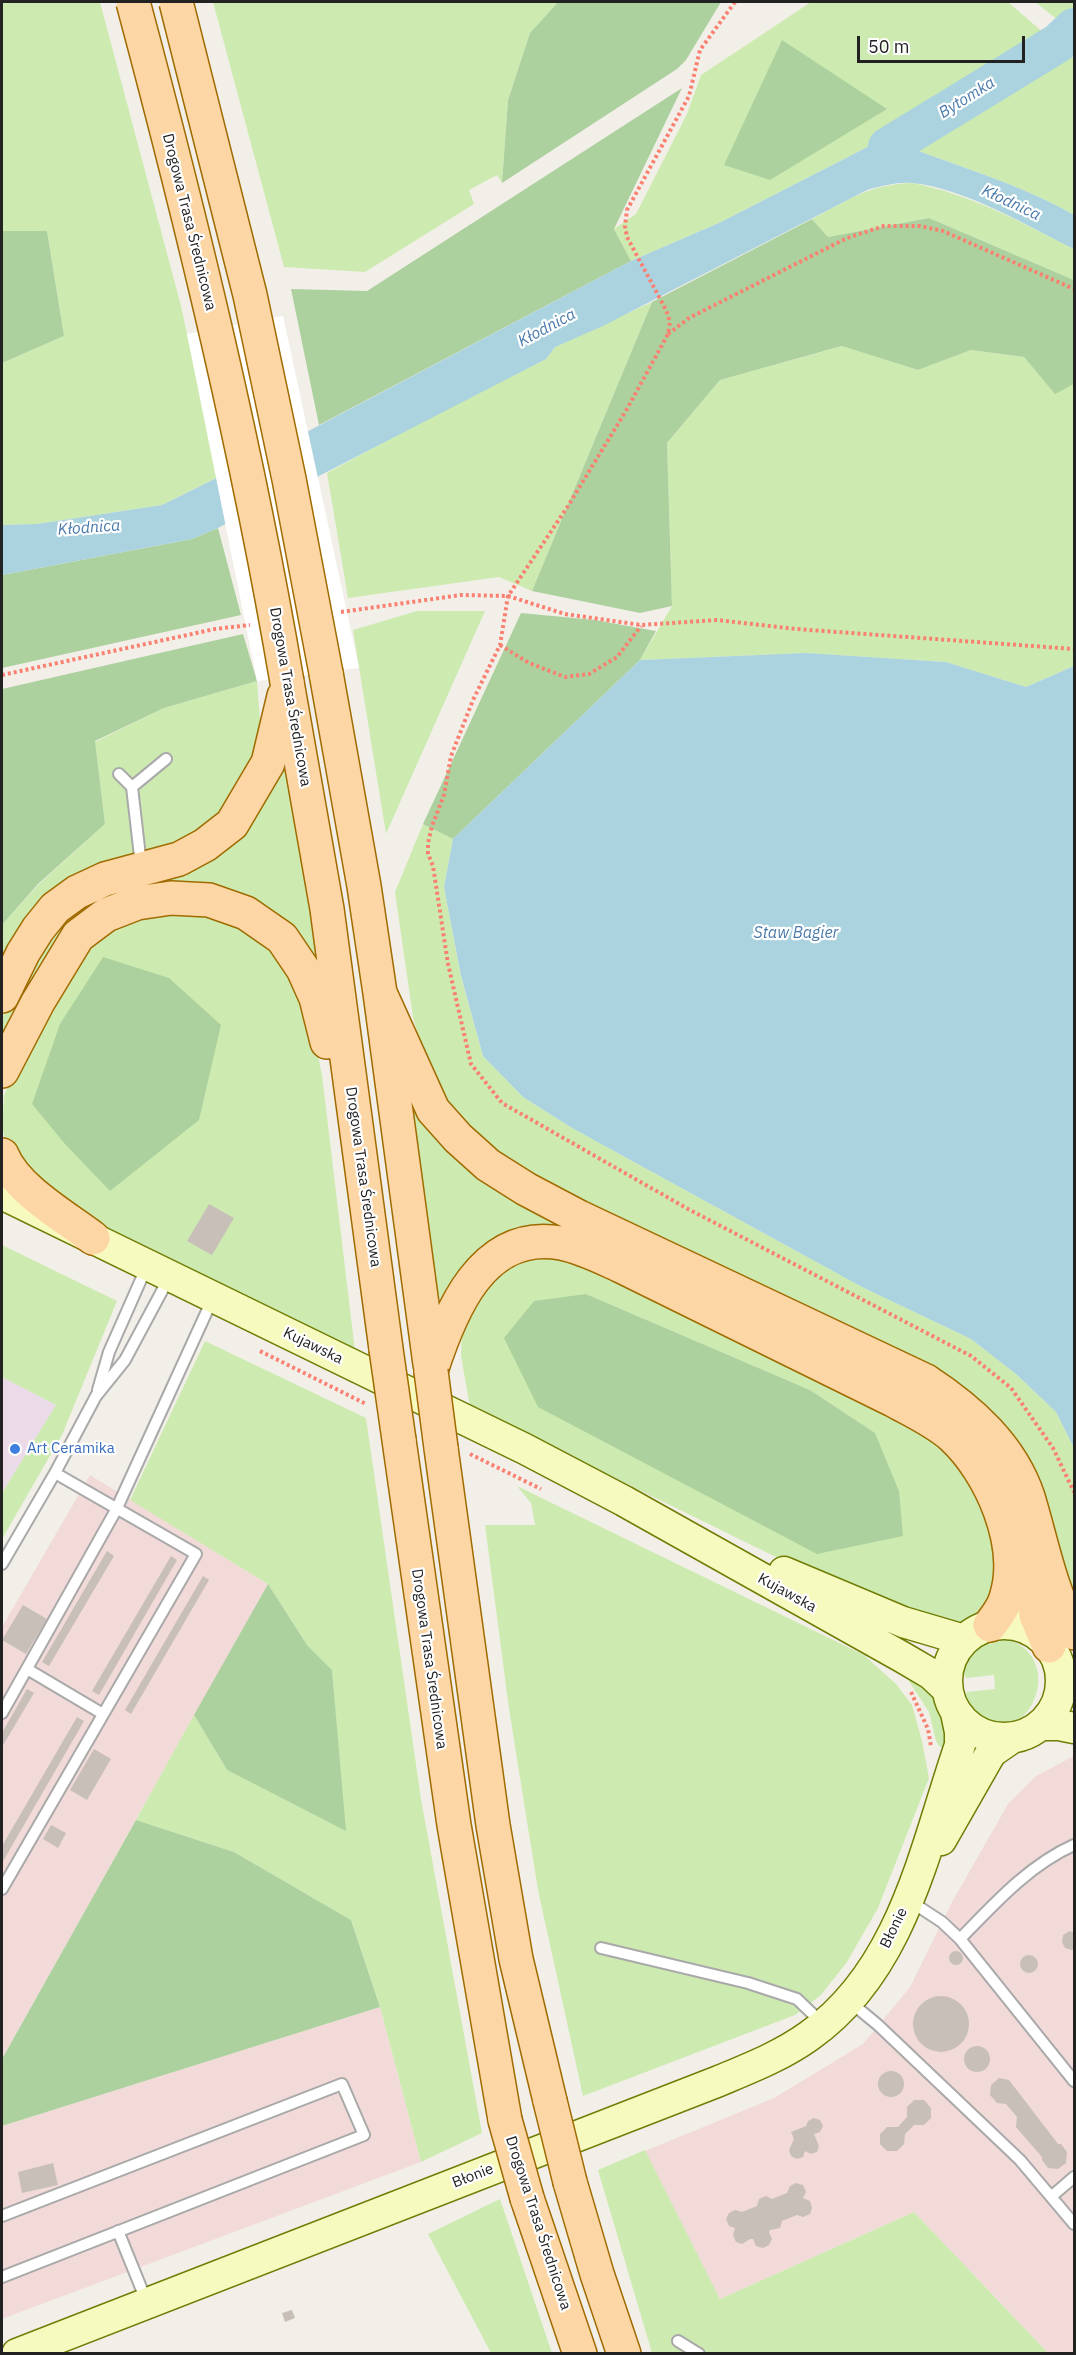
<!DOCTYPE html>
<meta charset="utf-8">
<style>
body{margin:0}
#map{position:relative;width:1076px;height:2355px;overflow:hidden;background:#f2efe9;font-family:"IBM Plex Sans",sans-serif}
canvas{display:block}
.frame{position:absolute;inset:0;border:3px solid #222;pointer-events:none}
.scale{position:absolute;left:857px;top:36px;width:168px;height:27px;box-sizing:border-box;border:3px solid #222;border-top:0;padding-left:8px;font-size:18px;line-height:21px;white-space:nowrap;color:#222;-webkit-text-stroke:4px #fff;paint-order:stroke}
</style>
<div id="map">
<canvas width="1076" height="2355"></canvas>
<div class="frame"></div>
<div class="scale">50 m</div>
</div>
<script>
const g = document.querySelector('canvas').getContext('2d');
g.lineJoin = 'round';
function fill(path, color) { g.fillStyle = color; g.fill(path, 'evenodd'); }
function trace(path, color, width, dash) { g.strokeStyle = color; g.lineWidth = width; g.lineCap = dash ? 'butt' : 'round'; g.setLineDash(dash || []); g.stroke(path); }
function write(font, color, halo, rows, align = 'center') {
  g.font = font + ' "IBM Plex Sans",sans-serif'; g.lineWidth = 4.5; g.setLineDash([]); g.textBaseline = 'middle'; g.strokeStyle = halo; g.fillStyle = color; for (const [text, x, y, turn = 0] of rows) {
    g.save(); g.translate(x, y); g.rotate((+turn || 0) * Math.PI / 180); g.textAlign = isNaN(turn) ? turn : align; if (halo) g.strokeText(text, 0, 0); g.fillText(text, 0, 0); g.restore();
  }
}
const commercial = new Path2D(`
 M90,1475L268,1584L2,2059V1627Z
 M1074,1756V2353H1048L914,2212L720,2299L645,2151L774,2098L863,2044L910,1987L952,1902L1008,1804L1036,1776Z
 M380,2007L421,2162L2,2319V2126Z`);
const industrial = new Path2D(`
 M2,1377L57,1405L2,1493Z`);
const grass = new Path2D(`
 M2,2H100L181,306L218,477L162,505L37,524L2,525V363L64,336L47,231H2Z
 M213,2H558L530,33L508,100L502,183L497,175L469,190L474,204L365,272L284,267Z
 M811,2H1008L1074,59V215C1015,181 948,164 885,138L721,222L631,261L614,229L636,214L687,114L701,75Z
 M1035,2H1074V13L1063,24Z
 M911,183C969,193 1022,223 1074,249V280L929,218L828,237L812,219C848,200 868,185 911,183Z
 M652,302L532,591L499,577L348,598L327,473L453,405L546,359L555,347Z
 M843,346L918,370L971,350L1024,357L1055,393L1074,384V666L1026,687L946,662L806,653L640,660L672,606L667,443L720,380Z
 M417,611H485L386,834L353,630Z
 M257,681L260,720L255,759L234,806L178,847L122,862L2,964V925L38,885L105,824L95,742L164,708Z
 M286,755L318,962H313L273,917L116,900L2,1048V1018L19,981L61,921L89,901L185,868Z
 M423,824L453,839L444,887L461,977L483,1056L523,1097L572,1128L862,1287L971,1339L1016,1374L1056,1412L1074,1448V1611L1022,1450L997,1416L961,1384L774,1290L680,1252L516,1171L476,1141L430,1077L413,1017L395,892Z
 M190,908L260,934L289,967L308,1008L322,1075L355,1351L132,1244L53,1195L7,1147L2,1127L4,1096L21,1056L64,971L114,925Z
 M416,1102L429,1125L976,1437L1022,1615L1013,1613L973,1445L550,1229L445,1299L438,1298L412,1103Z
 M2,1245L117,1301L62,1435L2,1539V1493L56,1405L2,1377Z
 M547,1253L584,1259L936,1437L984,1497L998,1567L993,1586L984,1607L968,1621L946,1624L829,1583L470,1407L461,1356L462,1329L470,1300L511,1261ZM586,1294L810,1390L874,1433L899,1491Z
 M205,1341L366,1418L421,1799L482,2133L421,2162L380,2007L351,1920L234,1852L136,1820L194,1715L227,1770L345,1830L332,1670L307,1645L268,1584L130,1500Z
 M517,1486L864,1655L896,1684L912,1705L922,1741L929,1778L878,1908L847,1962L821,1995L795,2015L583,2096L538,1890L509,1709L485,1525H535L531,1503Z
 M1007,1639C1076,1661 1017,1775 964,1700L967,1692L995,1689L994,1675L966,1678L962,1670C973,1648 983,1641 1007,1639Z
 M903,1672L927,1685L948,1733L950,1750L939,1746L936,1741L929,1712Z
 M645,2150L720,2299L914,2212L1048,2353H652L598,2170Z
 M500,2199L552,2353H491L428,2234Z`);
const forest = new Path2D(`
 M558,2H721L686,60L677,69L502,183L508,100L530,33Z
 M782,40L887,109L770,180L724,165Z
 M682,88L614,229L631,261L319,425L291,289L367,291Z
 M929,218L1074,280V384L1055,394L1024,357L971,350L918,370L842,346L720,380L667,443L672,606L640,613L532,591L652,302L812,219L828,237Z
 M47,231L64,336L2,363V231Z
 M218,528L241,615L2,668V575L192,539Z
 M521,613L595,620L656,631L640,660L453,839L423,824Z
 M243,634L257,681L164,708L95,741L105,824L38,884L2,925V689Z
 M103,957L169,978L221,1025L199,1120L110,1191L65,1144L32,1104L60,1024Z
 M586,1294L810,1390L875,1433L899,1491L903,1536L817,1554L538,1407L504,1338L534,1301Z
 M268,1584L307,1645L332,1670L346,1831L227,1770L194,1715Z
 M136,1820L234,1852L351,1920L380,2007L2,2126V2059Z`);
const water = new Path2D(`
 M885,138C948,164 1015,181 1074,215V249C1027,226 965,188 912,183C897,182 882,186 867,190L603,326L555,347L546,359L218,528L192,539L2,575V525L37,524L162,505L263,455L631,261L721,222Z
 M806,653L946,662L1026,687L1074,666V1448L1056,1412L1016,1374L971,1339L862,1287L572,1128L523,1097L483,1056L461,976L444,887L453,839L640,660Z`);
const pier = new Path2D(`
 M283,316L359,668L257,681L187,334Z`);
const river = new Path2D(`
 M888,147L1058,43L1074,28`);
const building = new Path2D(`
 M209,1204L234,1218L212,1255L187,1241Z
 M107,1551L114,1556L49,1666L42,1662Z
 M171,1556L177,1560L99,1695L92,1691Z
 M203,1576L209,1580L131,1714L125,1710Z
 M23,1605L47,1619L26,1654L2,1640Z
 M27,1689L34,1693L2,1747V1733Z
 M77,1717L84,1721L2,1863V1846Z
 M94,1749L111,1759L87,1800L70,1790Z
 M51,1825L66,1833L58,1848L43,1839Z
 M1070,1931L1074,1933V1948L1072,1950L1065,1948L1062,1942L1063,1935Z
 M949 1958a7 7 0 1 1 14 0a7 7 0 1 1-14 0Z
 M1020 1964a9 9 0 1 1 18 0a9 9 0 1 1-18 0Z
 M913 2024a28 28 0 1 1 56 0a28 28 0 1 1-56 0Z
 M964 2059a13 13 0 1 1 26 0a13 13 0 1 1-26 0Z
 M878 2084a13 13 0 1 1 26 0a13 13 0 1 1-26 0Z
 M999,2078L1009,2080L1058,2144H1061L1067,2152L1066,2163L1058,2169L1048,2168L1042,2160V2157L1016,2127L1017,2117L1006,2104L997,2103L990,2095L991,2085Z
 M914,2100H924L931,2108V2118L924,2125H914L905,2134L904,2144L897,2151H887L880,2144V2134L887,2127H898L907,2117V2107Z
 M814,2118L820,2120L823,2126L820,2132L814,2134L819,2146L817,2152L811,2154L805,2151L803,2157L797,2159L791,2156L789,2150L794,2139L791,2132L806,2126L808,2121Z
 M53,2163L58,2185L22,2193L18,2172Z
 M796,2183L803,2185L806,2192L803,2198L810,2201L812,2208L810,2214L803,2217L797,2215L782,2221L780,2228L770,2230L769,2232L772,2239L769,2245L763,2248L756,2246L753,2239H750L742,2244L736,2242L733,2235L735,2228L729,2226L726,2219L729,2213L735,2210L742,2212L757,2206L759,2199L766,2196L772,2199L787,2193L790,2186Z
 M292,2310L295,2318L285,2322L282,2313Z`);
const path = new Path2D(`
 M735,2L700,50L689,96L627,210L625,226L627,237L666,310L670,322L668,334L627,409L568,506L508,596L500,645L473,700L451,756L444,795L432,826L428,843V854L433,866L448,964L471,1064L502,1103L688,1209L971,1356L1011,1388L1053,1448L1074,1492
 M668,334L689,318L847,238L884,226H920L943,231L1074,289
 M341,612L461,595L508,596L565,614L641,625L717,620L796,629L1074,649
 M500,645L529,663L565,677L589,674L617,657L641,626
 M2,675L215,629L250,625
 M260,1351L366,1404
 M470,1454L541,1489
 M911,1692L928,1729L931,1746`);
const lane = new Path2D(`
 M119,774L132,787L141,865
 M132,787L166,759
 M98,1390L109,1352L147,1266
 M2,1564L55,1473
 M27,1669L103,1714
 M2,1713L116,1510L213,1298
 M2,1889L196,1554L55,1473L96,1396L125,1360L170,1276
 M910,1901L942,1922L960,1939L1074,2081
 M960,1939C994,1904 1029,1865 1074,1845
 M601,1948L748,1983L797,1999L822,2023
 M849,2001L878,2025L1020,2160L1074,2224
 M1052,2196L1074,2177
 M2,2216L342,2084L364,2135L2,2277
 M118,2231L146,2300
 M678,2341L699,2354`);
const secondary = new Path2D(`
 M2,1194L525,1449L624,1501L902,1657L931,1674L947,1689
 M784,1572L903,1622L964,1640
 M947 1681a57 57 0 1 1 114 0a57 57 0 1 1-114 0Z
 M1041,1725H1059L1074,1728
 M941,1840L989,1756L993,1751L1012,1738
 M17,2354L719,2081C750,2068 781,2056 809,2036C903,1970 925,1847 960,1745V1732L956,1713`);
const primary = new Path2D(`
 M326,673L364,886L380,993L430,1364
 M287,682L327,909L386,1349
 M380,993L433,1110L458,1138L488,1165L526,1189L579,1217L926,1381C970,1410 1011,1446 1028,1497C1042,1543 1050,1590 1074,1633
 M2,996L23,953L38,929L55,908L77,892L105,879L179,859L205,845L232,824L268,763L284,696
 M2,1071L38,1002L78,936L106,915L137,903L171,898L209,900L246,913L282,938L303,969L316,998L327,1042
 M2,1155C16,1189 64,1216 93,1238
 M431,1371C450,1312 482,1229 561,1243C582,1247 601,1257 621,1266L893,1400C913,1411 935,1421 952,1436C991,1472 1023,1545 1006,1598C1003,1609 996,1617 990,1625
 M399,1440L454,1825L505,2120
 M441,1448L493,1825L516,1959L550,2101
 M1034,1557L1035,1605L1036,1615L1049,1646
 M570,2182L597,2274L624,2354
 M527,2198L580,2354`);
const primaryBridge = new Path2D(`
 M133,2C193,226 248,453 287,682
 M176,2L250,295L289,479L326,673
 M386,1349L399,1440
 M431,1371L441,1448
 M550,2101L570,2182
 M505,2120L527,2198`);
const markers = [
 [15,1449,6,"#3f7fe0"]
];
const streetNames = [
 ["Drogowa Trasa Średnicowa",189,222,76],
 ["Drogowa Trasa Średnicowa",290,697,80],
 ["Drogowa Trasa Średnicowa",363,1177,82],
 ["Kujawska",313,1346,26],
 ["Kujawska",787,1593,29],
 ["Drogowa Trasa Średnicowa",429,1659,82],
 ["Błonie",894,1928,-64],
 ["Błonie",473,2176,-21],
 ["Drogowa Trasa Średnicowa",538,2223,72]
];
const shopNames = [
 ["Art Ceramika",27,1449]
];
const waterNames = [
 ["Bytomka",967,98,-32],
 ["Kłodnica",1011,203,25],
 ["Kłodnica",547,328,-28],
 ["Kłodnica",89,528,-4],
 ["Staw Bagier",796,933]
];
fill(commercial, '#f2dad9');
fill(industrial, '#ebdbe8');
fill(grass, '#cdebb0');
fill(forest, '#add19e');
fill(water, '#aad3df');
fill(pier, '#fff');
trace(river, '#aad3df', 40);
fill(building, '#c7bfb8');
trace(lane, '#a9a9a9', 14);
trace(secondary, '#707d05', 33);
trace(primary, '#a06b00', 36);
trace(path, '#fa8072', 4, [3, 3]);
trace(lane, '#fff', 10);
trace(secondary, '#f7fabf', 30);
trace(primary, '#fcd6a4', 33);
trace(primaryBridge, '#a06b00', 36, []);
trace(primaryBridge, '#fcd6a4', 33);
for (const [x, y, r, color] of markers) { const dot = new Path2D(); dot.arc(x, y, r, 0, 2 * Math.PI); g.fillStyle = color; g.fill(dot); trace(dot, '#fff', 2); }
write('15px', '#222', '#fff', streetNames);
write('15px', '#366cbe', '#fff', shopNames, 'left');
write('italic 16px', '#4a7aab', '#fff', waterNames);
</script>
